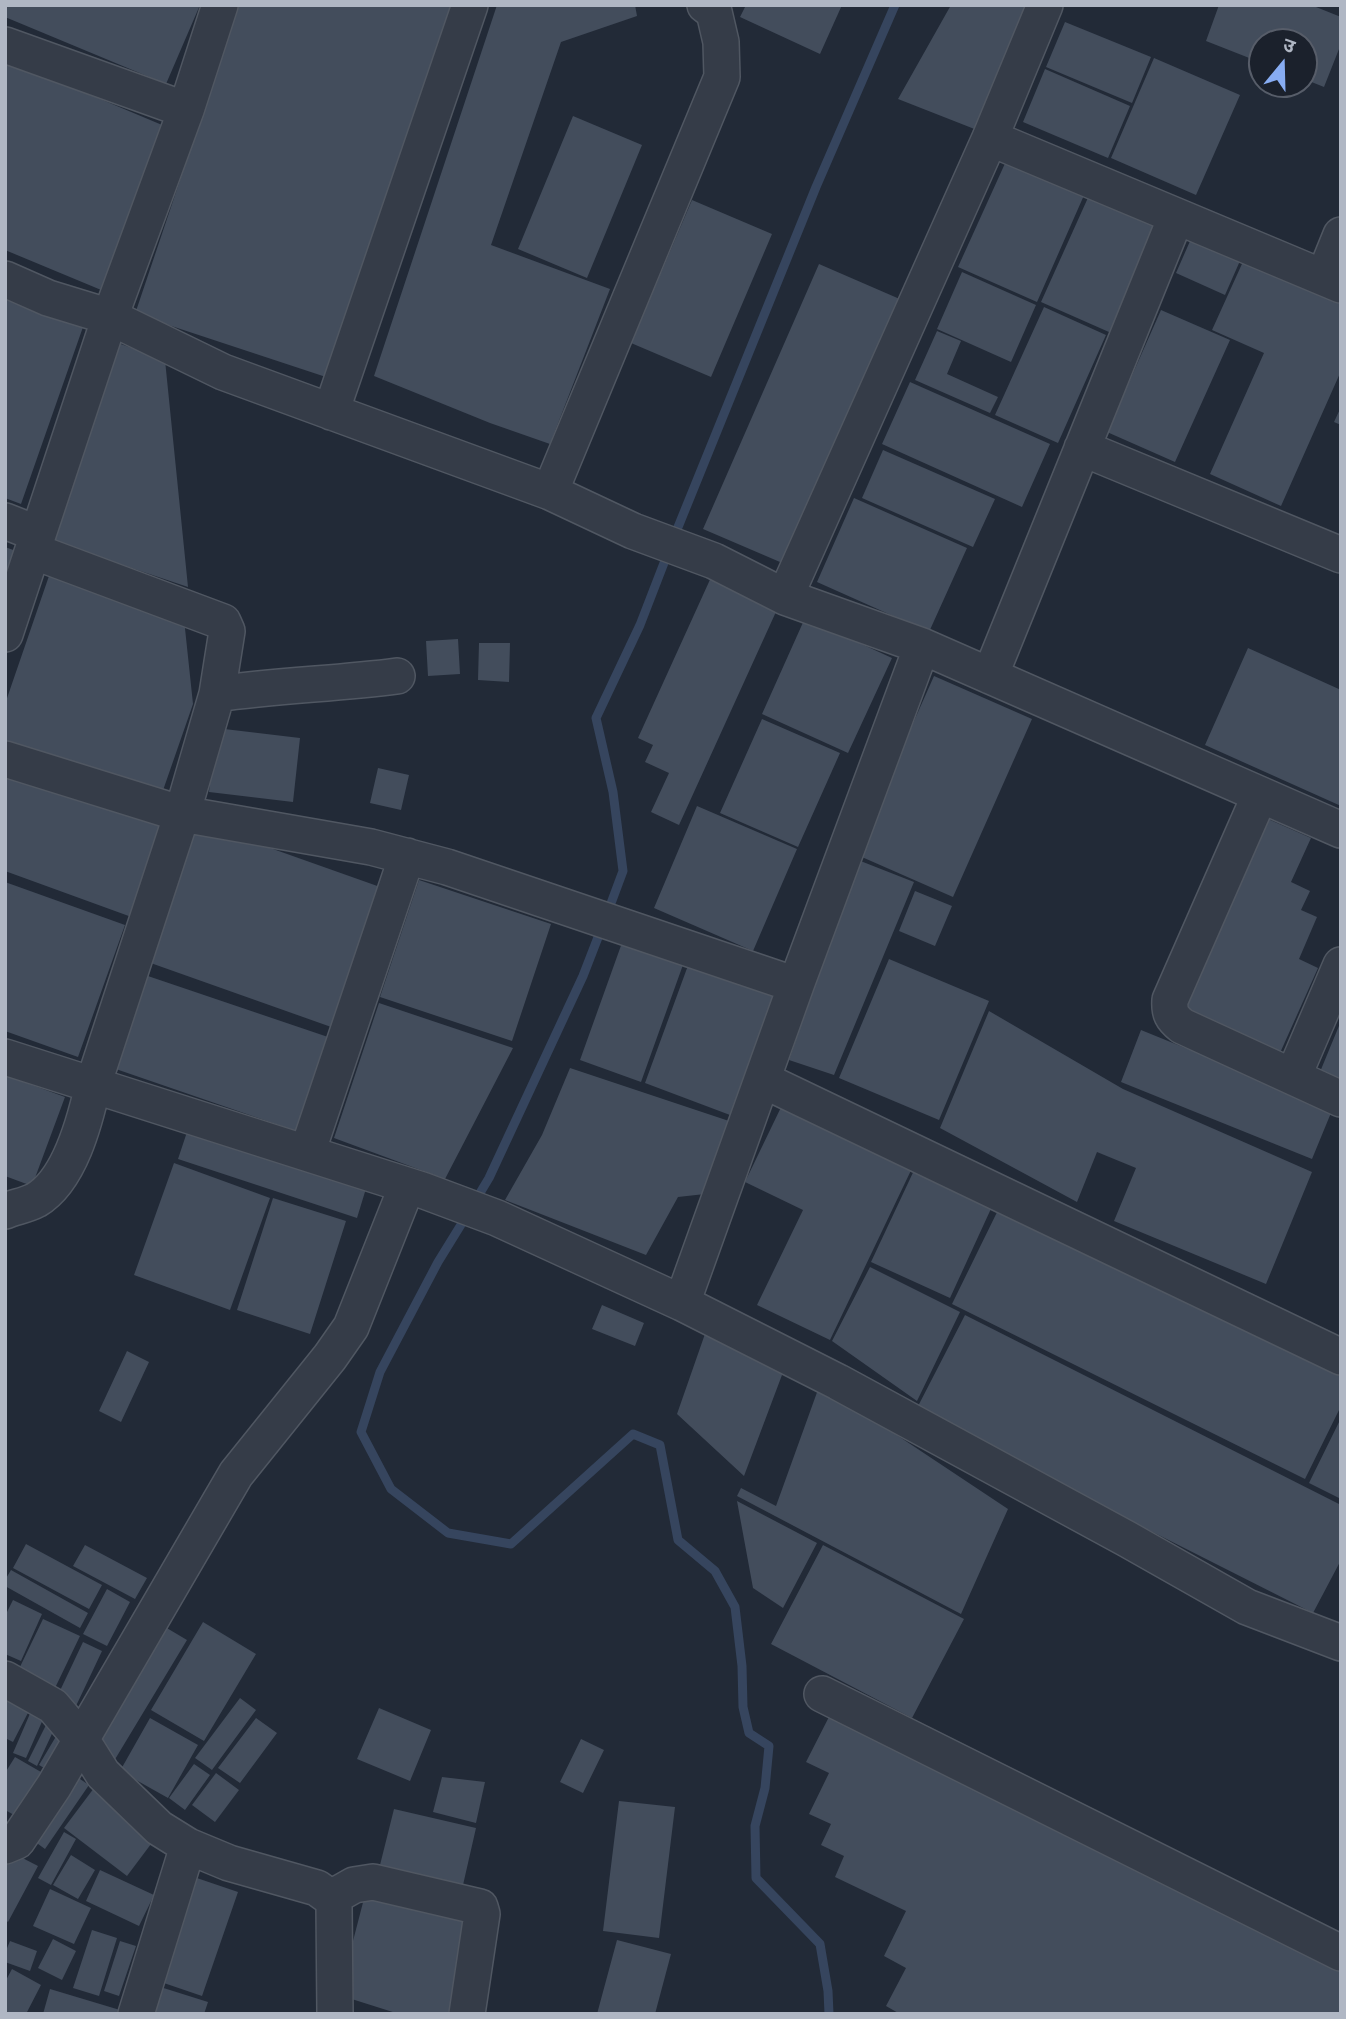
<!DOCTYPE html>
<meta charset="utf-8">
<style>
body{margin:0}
#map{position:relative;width:1346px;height:2019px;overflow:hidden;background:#222a37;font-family:"Golos Text","Noto Sans Devanagari",sans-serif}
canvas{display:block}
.frame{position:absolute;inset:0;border:7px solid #b0b7c4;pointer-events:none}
.north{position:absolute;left:1248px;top:28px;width:70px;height:70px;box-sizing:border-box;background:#1b212c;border:2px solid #575d69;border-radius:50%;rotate:19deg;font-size:19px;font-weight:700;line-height:28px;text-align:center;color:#b0b7c4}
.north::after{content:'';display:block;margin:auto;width:24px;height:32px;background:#87acf2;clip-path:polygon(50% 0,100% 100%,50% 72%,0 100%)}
</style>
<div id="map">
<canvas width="1346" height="2019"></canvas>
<div class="frame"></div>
<div class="north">उ</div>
</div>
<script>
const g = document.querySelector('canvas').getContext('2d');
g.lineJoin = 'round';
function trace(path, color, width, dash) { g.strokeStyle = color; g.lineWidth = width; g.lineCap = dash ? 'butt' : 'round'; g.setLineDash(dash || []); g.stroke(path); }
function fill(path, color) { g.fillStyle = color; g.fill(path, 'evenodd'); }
const stream = new Path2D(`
 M674,537L816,187L895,5
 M607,914L623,871L613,792L596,718L640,625L669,550
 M474,1203L489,1178L583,976L602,927
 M467,1215L438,1262L380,1372L361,1432L391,1489L448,1533L511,1544L633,1434L660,1445L678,1540L715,1571L735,1607L742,1666L743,1707L749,1733L769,1746L765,1788L755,1826L756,1878L820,1944L828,1991L829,2014`);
const building = new Path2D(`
 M5,5H200L166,84L5,17Z
 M239,5H459L335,380L135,314Z
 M497,5H635L637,16L561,42L491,245L610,289L550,444L490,423L374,376Z
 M746,5H842L820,54L740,17Z
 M951,5H1034L977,130L898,99Z
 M1219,5H1311L1341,17V44L1324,87L1304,79V42H1262V63L1206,41Z
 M1065,22L1151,57L1132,103L1046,67Z
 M1154,58L1240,95L1196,195L1111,158Z
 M5,59L174,130L106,292L5,250Z
 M1045,69L1130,106L1108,158L1023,122Z
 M573,116L642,145L587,278L518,249Z
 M1007,159L1085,193L1037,302L958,267Z
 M1091,191L1167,225L1118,336L1041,302Z
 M692,200L772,234L711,377L631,343Z
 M1194,232L1243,254L1225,295L1176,273Z
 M1246,255L1341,297V371L1281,506L1210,474L1264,353L1212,330Z
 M819,264L902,300L787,565L703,529Z
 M962,272L1036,305L1011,362L937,329Z
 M5,294L83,327L21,504L5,498Z
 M1044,307L1106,335L1058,443L995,415Z
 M1161,310L1230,340L1175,462L1107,432Z
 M937,331L961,341L947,374L998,397L990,413L915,380Z
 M118,343L165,360L188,587L51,541Z
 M910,382L1050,444L1022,507L882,444Z
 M1341,407V425L1334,422Z
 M883,450L995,499L973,547L862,498Z
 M854,498L967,548L929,632L817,582Z
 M5,547L19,552L5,590Z
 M50,573L184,619L193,704L160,799L5,745V704Z
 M713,573L780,603L679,825L651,812L669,773L645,762L653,745L638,738Z
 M805,618L892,658L848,753L762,714Z
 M458,639L460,674L428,676L426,641Z
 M479,643H510L509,682L478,680Z
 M1248,648L1341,690V806L1205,745Z
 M934,676L1032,719L953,897L855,854Z
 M762,719L840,753L798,847L720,813Z
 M216,728L300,738L293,802L209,792Z
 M378,768L409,775L401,810L370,803Z
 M5,769L170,829L137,919L5,871Z
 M697,806L797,849L753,951L654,908Z
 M1268,819L1311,838L1291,882L1310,891L1301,910L1317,917L1299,959L1318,968L1280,1053L1184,1008Z
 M194,821L383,888L334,1028L145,961Z
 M858,860L914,882L834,1075L789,1060Z
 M419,880L551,924L512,1041L380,997Z
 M5,882L125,925L78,1057L5,1031Z
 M915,891L952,906L935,946L899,931Z
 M623,940L684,962L641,1082L580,1060Z
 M889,959L989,1001L939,1120L839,1078Z
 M690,960L775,990L730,1115L645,1083Z
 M142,974L328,1037L296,1131L110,1067Z
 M379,1003L513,1048L445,1179L334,1138Z
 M989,1011L1123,1089L1312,1172L1266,1284L1114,1221L1136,1168L1097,1152L1077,1202L940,1128Z
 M1341,1021V1094L1315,1084Z
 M1141,1030L1333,1108L1312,1159L1121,1082Z
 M570,1068L729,1121L705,1194L678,1197L646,1255L505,1200L542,1135Z
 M5,1075L65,1097L32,1186L5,1176Z
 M785,1099L915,1162L830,1340L757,1305L803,1210L745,1182Z
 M190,1123L368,1182L357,1218L178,1159Z
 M174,1163L270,1198L230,1310L134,1275Z
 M917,1164L995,1200L950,1298L871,1262Z
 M273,1198L346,1221L310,1334L237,1310Z
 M1002,1202L1341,1369V1406L1305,1479L952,1304Z
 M870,1267L960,1312L917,1401L832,1341Z
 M602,1305L644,1323L635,1346L592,1329Z
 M965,1315L1341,1505V1560L1313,1613L915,1412Z
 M706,1331L785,1367L744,1476L677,1414Z
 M127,1351L149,1362L121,1422L99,1411Z
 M820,1384L1008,1509L961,1614L737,1496L741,1488L776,1506Z
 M1341,1418V1499L1309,1483Z
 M737,1501L817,1543L783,1608L753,1588Z
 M26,1544L102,1585L89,1609L13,1568Z
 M85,1545L147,1578L135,1599L73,1566Z
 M823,1545L964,1619L912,1718L771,1644Z
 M11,1570L88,1613L80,1628L5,1586V1580Z
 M107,1589L130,1602L107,1646L83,1634Z
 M13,1600L42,1614L21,1661L5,1654V1616Z
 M43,1619L80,1636L55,1688L18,1671Z
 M203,1622L256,1654L204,1741L151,1710Z
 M160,1624L187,1640L114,1761L88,1745Z
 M83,1642L102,1651L76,1706L57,1697Z
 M5,1691L32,1705L13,1742L5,1738Z
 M240,1698L256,1710L212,1770L195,1758Z
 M35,1702L48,1708L26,1758L13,1753Z
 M379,1708L431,1730L410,1781L357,1759Z
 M833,1709L1341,1970V2014H900L886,2006L906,1968L884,1956L906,1911L835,1877L844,1856L821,1845L831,1824L809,1814L829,1773L806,1762Z
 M150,1718L198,1745L168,1798L120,1771Z
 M256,1718L277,1733L240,1783L218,1768Z
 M49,1719L57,1723L37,1766L28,1761Z
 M61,1728L78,1738L56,1775L39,1765Z
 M581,1739L604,1750L583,1793L560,1782Z
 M15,1757L41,1772L16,1816L5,1810V1773Z
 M194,1764L210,1775L185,1810L169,1798Z
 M71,1773L89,1785L45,1849L27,1836Z
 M216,1773L239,1790L215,1822L192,1805Z
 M442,1777L485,1782L476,1823L433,1812Z
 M94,1788L157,1836L127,1876L64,1828Z
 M619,1801L675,1807L659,1938L603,1931Z
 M394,1809L476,1828L463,1885L380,1865Z
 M64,1832L76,1839L51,1885L38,1878Z
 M5,1849L38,1866L8,1922L5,1920Z
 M71,1855L95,1870L78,1899L53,1885Z
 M100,1870L154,1895L139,1926L86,1901Z
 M191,1876L238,1892L202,1996L155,1980Z
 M367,1887L475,1917L448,2014H399L339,1995Z
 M50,1889L91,1908L74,1944L33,1926Z
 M92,1930L117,1938L99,1996L73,1988Z
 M53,1939L76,1951L62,1980L38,1968Z
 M617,1940L671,1954L655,2014H597Z
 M10,1941L37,1951L30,1971L5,1962V1953Z
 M120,1941L136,1946L119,1996L104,1991Z
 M12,1969L41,1985L26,2014H5V1982Z
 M154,1985L208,2002L204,2014H145Z
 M50,1989L130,2013V2014H43Z`);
const minor = new Path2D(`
 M5,45L186,110
 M990,138L1341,285
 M1324,277L1341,235
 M5,279L48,298L110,317L223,372L550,492L633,531L714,561L785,597L990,138L1045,5
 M331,412L470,5
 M1082,448L1341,555
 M550,492L722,77L721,42L714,12L705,5
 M5,521L38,534
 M33,551L223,622L227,631L217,694L182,814L371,847L447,867L796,985
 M5,634L110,317L186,110L220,5
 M922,646L1341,830
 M990,676L1176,217
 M217,694C277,685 337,684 397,676
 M5,759L182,814L93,1085C85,1121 70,1180 36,1200C27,1205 15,1207 5,1211
 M1260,795L1170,1000C1169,1013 1172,1018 1182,1026L1341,1099
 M5,1057L422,1190L497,1218L682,1303L796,985L922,646L785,597
 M1293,1077L1341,965
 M763,1080L1341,1357
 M307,1153L407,856
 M682,1303L838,1382L1127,1539L1247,1607L1341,1643
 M5,1679L53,1706L81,1739L103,1774L159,1828L188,1846L229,1863L317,1888L331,1898L334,1905L335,2014
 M822,1694L1341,1953
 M5,1846L17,1841L54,1786L236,1474L330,1357L351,1327L407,1186
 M331,1898L354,1885L373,1882L480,1907L482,1914L467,2014
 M136,2014L188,1846`);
trace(stream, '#36455e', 9);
fill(building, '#434d5c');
trace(minor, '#505762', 38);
trace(minor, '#353c48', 35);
</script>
